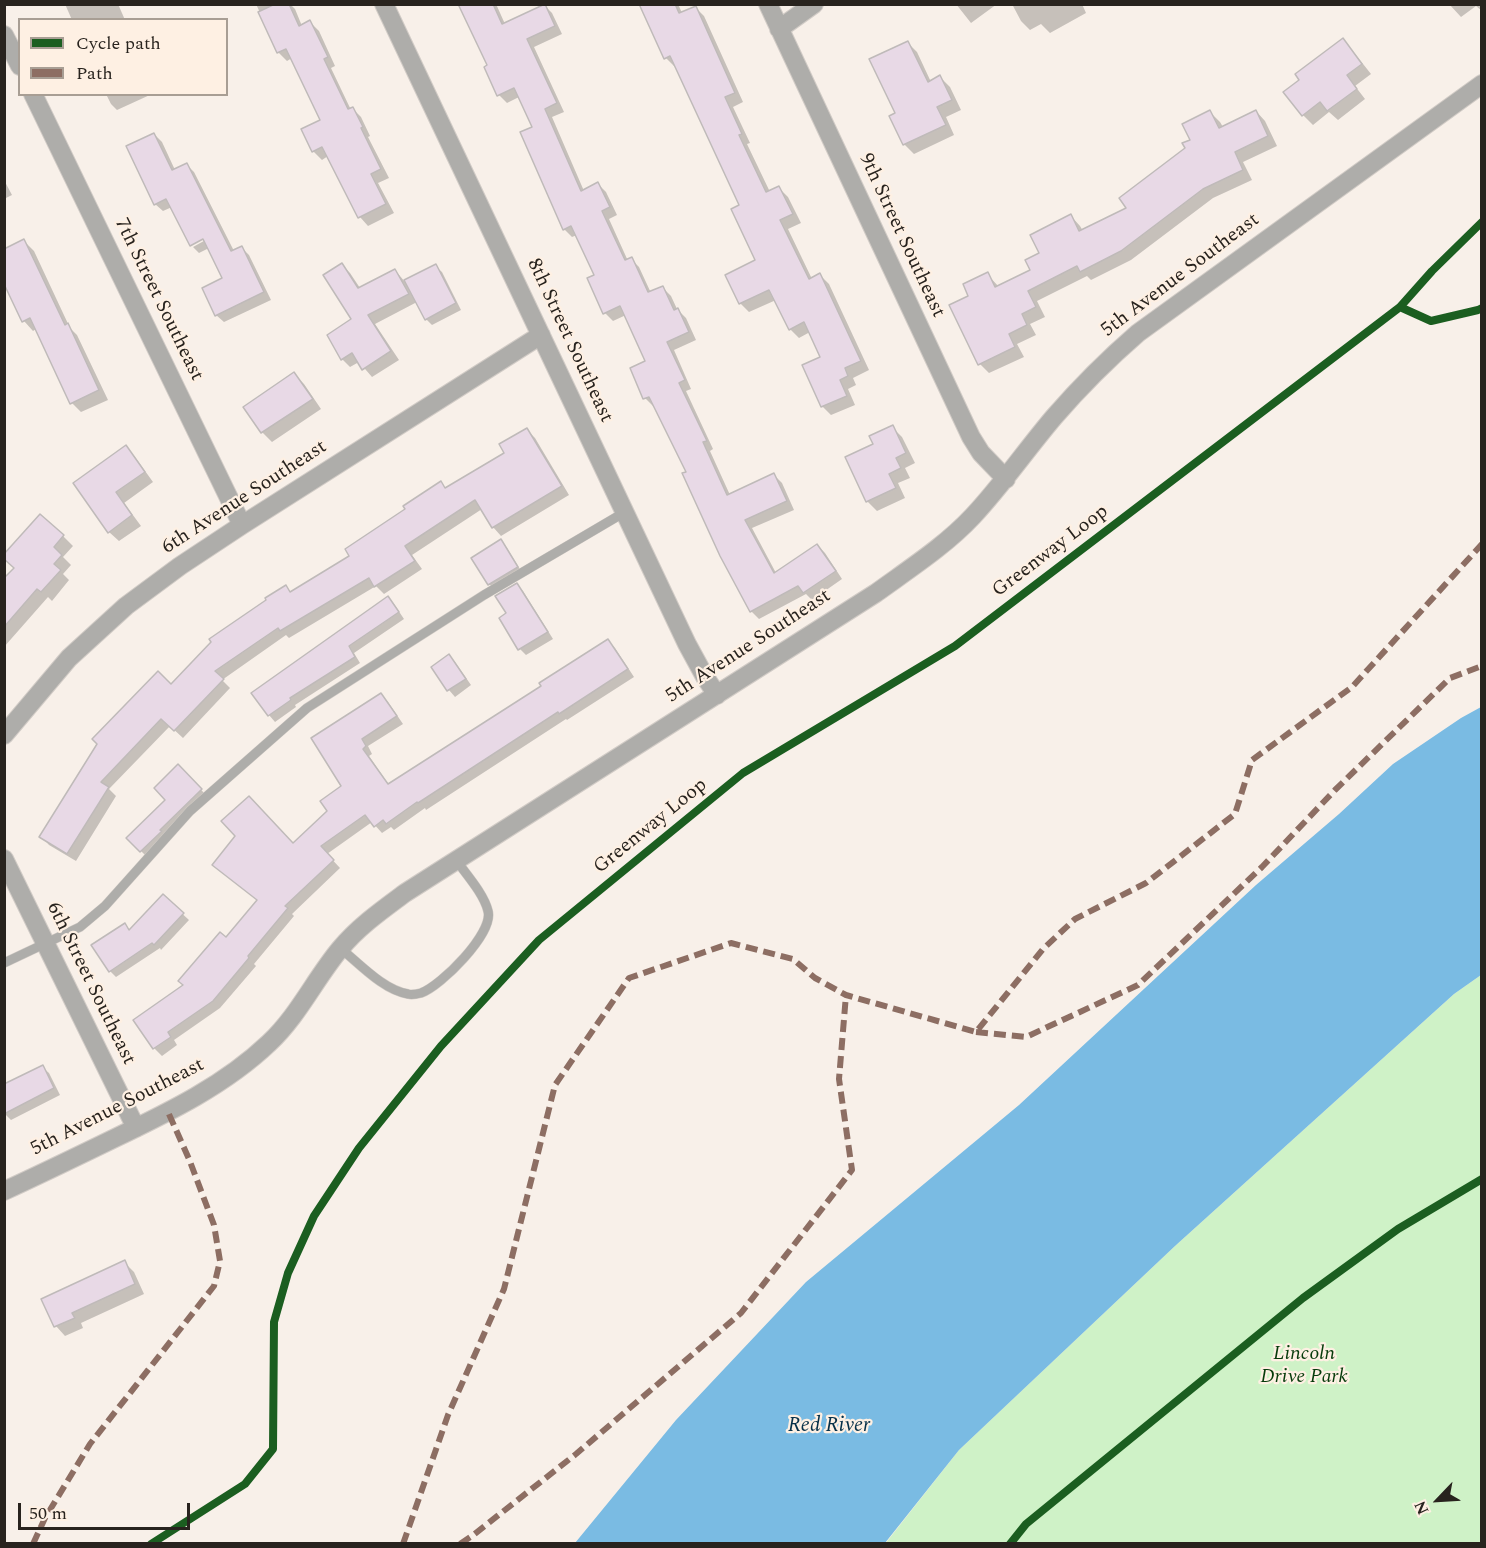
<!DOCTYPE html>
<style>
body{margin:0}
#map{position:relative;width:1486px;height:1548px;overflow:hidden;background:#f8f0e9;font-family:Spectral,serif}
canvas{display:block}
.frame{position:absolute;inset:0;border:6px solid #28231e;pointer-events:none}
.legend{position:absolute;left:18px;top:18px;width:210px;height:78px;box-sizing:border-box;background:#fef0e3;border:2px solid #a89e94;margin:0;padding:8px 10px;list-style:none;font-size:18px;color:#28231e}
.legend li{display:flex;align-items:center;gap:12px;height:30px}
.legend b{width:30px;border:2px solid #a89e94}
.north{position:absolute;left:1408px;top:1470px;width:60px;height:60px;-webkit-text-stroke:4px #fef0e3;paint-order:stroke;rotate:245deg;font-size:16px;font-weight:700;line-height:24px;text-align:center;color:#28231e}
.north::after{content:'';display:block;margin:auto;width:21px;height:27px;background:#28231e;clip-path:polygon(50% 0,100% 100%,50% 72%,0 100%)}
.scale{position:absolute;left:18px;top:1503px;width:172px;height:27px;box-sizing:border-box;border:3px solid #28231e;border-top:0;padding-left:8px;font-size:18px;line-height:21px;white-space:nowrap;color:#28231e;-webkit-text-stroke:4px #fef0e3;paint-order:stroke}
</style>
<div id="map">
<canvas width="1486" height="1548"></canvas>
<div class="frame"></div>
<ul class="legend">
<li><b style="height:8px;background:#1b5e20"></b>Cycle path</li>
<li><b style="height:8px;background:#8d6e63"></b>Path</li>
</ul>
<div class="north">N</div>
<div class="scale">50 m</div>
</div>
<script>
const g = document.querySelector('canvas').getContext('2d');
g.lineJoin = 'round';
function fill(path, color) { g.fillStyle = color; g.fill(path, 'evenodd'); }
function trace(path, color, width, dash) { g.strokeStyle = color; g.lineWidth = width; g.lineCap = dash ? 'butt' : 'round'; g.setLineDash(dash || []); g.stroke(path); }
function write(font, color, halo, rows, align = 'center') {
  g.font = font + ' Spectral,serif'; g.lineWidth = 4.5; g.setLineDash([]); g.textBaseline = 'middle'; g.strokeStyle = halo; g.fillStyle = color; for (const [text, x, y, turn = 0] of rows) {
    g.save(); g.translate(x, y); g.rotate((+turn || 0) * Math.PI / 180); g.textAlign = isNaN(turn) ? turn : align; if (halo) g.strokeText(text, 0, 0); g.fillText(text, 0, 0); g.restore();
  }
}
const green = new Path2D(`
 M1481,975V1543L885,1544L959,1450L1175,1246L1454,994Z`);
const water = new Path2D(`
 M1481,707V975L1454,994L1175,1246L959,1450L885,1543H575L676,1420L806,1282L1019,1105L1256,885L1339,814L1393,764L1461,718Z`);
const shadow = new Path2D(`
 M65,4H118L125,20H72Z
 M256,4H290L295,9L302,26L310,22L319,31L335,66L331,68L351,110L353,109L361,117L370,136L368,137L389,178L378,183L394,213L368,226L360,217L328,156L322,160L313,151L322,120L292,58L287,61L278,52Z
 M460,4H496L505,24L544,5L552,13L562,34L534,47L564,112L552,117L584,191L598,184L606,192L617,215L609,219L628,261L631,259L639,267L651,293L663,288L671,296L677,309L686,318L696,340L674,350L691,389L686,391L713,449L710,451L730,495L774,475L782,483L794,510L752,528L776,573L817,545L825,553L842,579L812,600L806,594L759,619L751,611L722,556L688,472L655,405L653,406L645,398L647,362L626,315L613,321L605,313L596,276L577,235L572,237L564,229L534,128L519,97L507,103L499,95L489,66Z
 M641,4H678L682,13L695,7L704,16L743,102L733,107L750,143L747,144L770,192L779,188L788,197L801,223L788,229L812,279L820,275L829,284L869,370L853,378L856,385L848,389L855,405L831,415L822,406V358L810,332L799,338L790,329L776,300L749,312L740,303L757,261L741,205L676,66L675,67L666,58Z
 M956,4H997L971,23Z
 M1012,4H1082L1086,13L1050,33L1041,24L1030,30L1021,21Z
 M1449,4H1482V11L1476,6L1461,17Z
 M1343,40L1352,50L1371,74L1355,86L1365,99L1338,120L1329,112L1313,125L1303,115L1301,80Z
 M907,42L917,52L931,82L940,77L950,87L961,110L946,117L954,135L914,154L904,144L891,117L897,114Z
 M106,94H152L117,110L111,104Z
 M1256,111L1265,121L1277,146L1243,162L1252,180L1213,198L1131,260L1091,280L1087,276L1037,301L1045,317L1030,324L1036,335L1017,344L1024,357L989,373L980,364L970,297L987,274L999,287L1032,271L1041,253L1071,216L1080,226L1083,231L1128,208L1186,149L1210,112L1220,122L1223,127Z
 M154,134L162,142L175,170L187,165L194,172L234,251L242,248L249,255L271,300L224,322L216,315L224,279L209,248L199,253L193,247L211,237L209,235L192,244V246L172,207L163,211L155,204Z
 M4,180L12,195L4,199Z
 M24,241L34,251L70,328L77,335L108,400L81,412L72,403L36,329L33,331L24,321Z
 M342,265L350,273L360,288L395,270L405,282L435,266L442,272L461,310L432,325L426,319L417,302L375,324L399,360L372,377L359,362L350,367L342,359L353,319Z
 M294,374L304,384L321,409L272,442L262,432Z
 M892,427L902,437L915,463L905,468L910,478L898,483L905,498L877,511L867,501L875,444Z
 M527,430L535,438L569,495L501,536L493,527L482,509L412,555L422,569L384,594L376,586L289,638L286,635L222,680L230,688L183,738L170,726L109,789L116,796L76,861L49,845L41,836L171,686L286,587L292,593L351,557L440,483L446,489L506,454Z
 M125,447L135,457L153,482L124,503L141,526L119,541L109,532L75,483Z
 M63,536L73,546L63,557L71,565L63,574L69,580L52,601L48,597L4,647V580Z
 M500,541L507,548L523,574L496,590L489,584Z
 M517,585L523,591L553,639L526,655L520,649L501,619L509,614Z
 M388,597L394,604L404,619L354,653L360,663L295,705L296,707L275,722L269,715Z
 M608,641L615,648L634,677L567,720L566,719L426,810L425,808L394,830L391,827L382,833L372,822L327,854L340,868L292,914L294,916L254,964L256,966L220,1008L174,1040L177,1045L162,1056L155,1049L135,1020L185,985L226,940L258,901L214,865L293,845L329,812L343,786L313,738L381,694L388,702L403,724L368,746L372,754L369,756L389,785L543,687Z
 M449,656L455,662L471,685L455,697L449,690L433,667Z
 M178,766L207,796L147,857L128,838L167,800Z
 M163,896L189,920L161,950L160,948L116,977L110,971L125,925L131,931Z
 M42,1067L49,1073L60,1095L11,1120L4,1113Z
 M124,1262L134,1272L144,1294L81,1323L83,1328L65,1336L56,1326L43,1299Z`);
const building = new Path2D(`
 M275,4H289L299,26L310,20L328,57L324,59L348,109L353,107L363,127L361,128L381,169L371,174L386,204L358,218L322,147L312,152L301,129L320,120L286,49L277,53L258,12Z
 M458,4H493L502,24L545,4L555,26L527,39L557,103L545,109L581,191L598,182L610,207L602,211L625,260L632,257L648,292L663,286L674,310L678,308L689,332L667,342L685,380L679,383L707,441L703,442L727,495L774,473L787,501L745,520L774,573L817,544L836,571L803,593L798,586L750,612L720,556L682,473L686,472L649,397L643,399L630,368L645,361L620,306L603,314L587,278L594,275L571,226L563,230L520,132L532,127L514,88L497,96L484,67L487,65Z
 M639,4H675L679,13L696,6L735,93L725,97L742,134L739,135L766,192L779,186L793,214L780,220L809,279L820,273L861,361L845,368L848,376L840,380L847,396L821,407L802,365L820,357L804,322L789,330L769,290L739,304L725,275L755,260L731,209L739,205L670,56L664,59Z
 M1343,38L1362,64L1347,75L1357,89L1327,111L1320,102L1302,116L1283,92L1299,80L1295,74Z
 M908,41L928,82L940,75L952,100L937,107L946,125L903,145L889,116L895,113L869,59Z
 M1210,110L1219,128L1256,110L1268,136L1235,152L1243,170L1203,189L1121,251L1080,272L1077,266L1028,291L1036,307L1022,314L1027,325L1009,334L1015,347L978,365L949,305L968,296L963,284L988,272L995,287L1030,270L1025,260L1039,253L1030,235L1071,214L1079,231L1126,208L1119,198L1185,148L1182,143L1190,140L1182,124Z
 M154,133L172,170L187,163L231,251L242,246L264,292L215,316L202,288L222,278L203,239L190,246L166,199L154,205L126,146Z
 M24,239L65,325L68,323L99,390L70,404L30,318L22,322L4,284V249Z
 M342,263L358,288L395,269L409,294L368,315L391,351L362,370L352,353L341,360L327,335L351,319L323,275Z
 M436,264L456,303L425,320L404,280Z
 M294,372L313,399L261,433L243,407Z
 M893,425L906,453L896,458L901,468L889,474L896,488L866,502L845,457L873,444L869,436Z
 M527,428L562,486L492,528L475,500L405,546L415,561L374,587L369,578L280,631L278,628L215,671L224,679L174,731L161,719L101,782L109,787L67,854L39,837L97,744L92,739L158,671L171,684L211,642L209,639L266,600L265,598L286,585L290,592L349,556L345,549L405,509L403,506L441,481L445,488L504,453L499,444Z
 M126,445L145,472L116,492L132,515L108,533L73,483Z
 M40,514L64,535L54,547L62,555L54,564L61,570L41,592L37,589L4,627V578L14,568L4,559V554Z
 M501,539L518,567L488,585L471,558Z
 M517,583L548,632L518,650L499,618L506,613L495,596Z
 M388,596L399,612L349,646L355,657L290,698L291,700L268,716L251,693Z
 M608,639L628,669L559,714L558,712L418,803L417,802L386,824L383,820L374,827L365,815L321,846L334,860L285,906L288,908L248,956L249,958L213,1001L168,1032L171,1037L153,1049L133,1020L183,985L178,981L220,932L226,937L257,900L212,865L235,836L221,821L249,796L293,843L327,811L320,801L341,786L311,738L381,693L397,716L362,739L366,746L363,749L388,784L541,686L539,683Z
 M449,654L466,679L447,691L431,667Z
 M178,764L202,789L160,830L162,831L140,852L126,838L165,800L154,788Z
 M163,894L184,913L154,945L152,943L109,972L91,945L125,923L129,930Z
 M43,1065L54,1088L4,1114V1084Z
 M125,1260L135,1284L72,1313L75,1318L54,1327L41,1299Z`);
const lane = new Path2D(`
 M340,948C359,963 383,990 408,994C412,995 417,994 421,993C441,986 494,933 488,911C484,894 466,874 456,860
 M4,963L80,927L105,906L190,811L307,708L484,595L625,512`);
const street = new Path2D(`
 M384,4L687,644L705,677L717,695
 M768,4L971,437L981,453L1006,479
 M779,29L814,4
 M4,35L20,66
 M33,94L242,525
 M4,735L69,658L126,606L180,566L242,525L541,335
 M4,859L136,1128
 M4,1191C41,1174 78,1156 115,1138C169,1112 225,1085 269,1043C298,1016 315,979 340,949C358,927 382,910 405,893L876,593C909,569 945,546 973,516C1002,485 1026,450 1054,417C1080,387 1108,359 1138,333L1482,84`);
const quiet = new Path2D(`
 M976,1032L1026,1037L1138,985L1262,867L1335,790L1450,678L1482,666
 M33,1544L45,1518L90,1444L214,1286L220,1261L214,1225L189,1159L168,1112
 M403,1544L448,1415L504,1289L555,1085L629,978L731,943L793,959L815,978L846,995L976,1032L1043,949L1075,919L1146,883L1235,814L1252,760L1352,687L1482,544
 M460,1544L472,1536L576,1454L741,1313L852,1170L839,1079L846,995`);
const cycleway = new Path2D(`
 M1400,307L1432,271L1482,222
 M151,1544L245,1484L273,1449L274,1322L288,1273L314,1216L359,1148L441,1046L539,940L743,773L955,646L1400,307L1431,321L1478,310L1482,308
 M1010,1544L1026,1524L1303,1298L1398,1229L1482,1179`);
const streetNames = [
 ["9th Street Southeast",901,236,65],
 ["5th Avenue Southeast",1181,276,-37],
 ["7th Street Southeast",158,300,64],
 ["8th Street Southeast",569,341,65],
 ["6th Avenue Southeast",245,498,-33],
 ["Greenway Loop",1051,552,-37],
 ["5th Avenue Southeast",749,647,-33],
 ["Greenway Loop",651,827,-39],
 ["6th Street Southeast",90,984,64],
 ["5th Avenue Southeast",118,1108,-27]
];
const parkNames = [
 ["Lincoln",1304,1355],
 ["Drive Park",1304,1378]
];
const waterNames = [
 ["Red River",829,1427]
];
fill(green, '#cff2c7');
fill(water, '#7abbe3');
fill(shadow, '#0003');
fill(building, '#e8d9e6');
trace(building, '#bfbab9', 1.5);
trace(lane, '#d1cbc6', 10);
trace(street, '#d1cbc6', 20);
trace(lane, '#aeadaa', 9);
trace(street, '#aeadaa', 18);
trace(quiet, '#8d6e63', 6, [12, 6]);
trace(cycleway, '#1b5e20', 8);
write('20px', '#28231e', '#fef0e3', streetNames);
write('italic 20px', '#063b0a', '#fef0e3', parkNames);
write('italic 21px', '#063049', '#fef0e3', waterNames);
</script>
